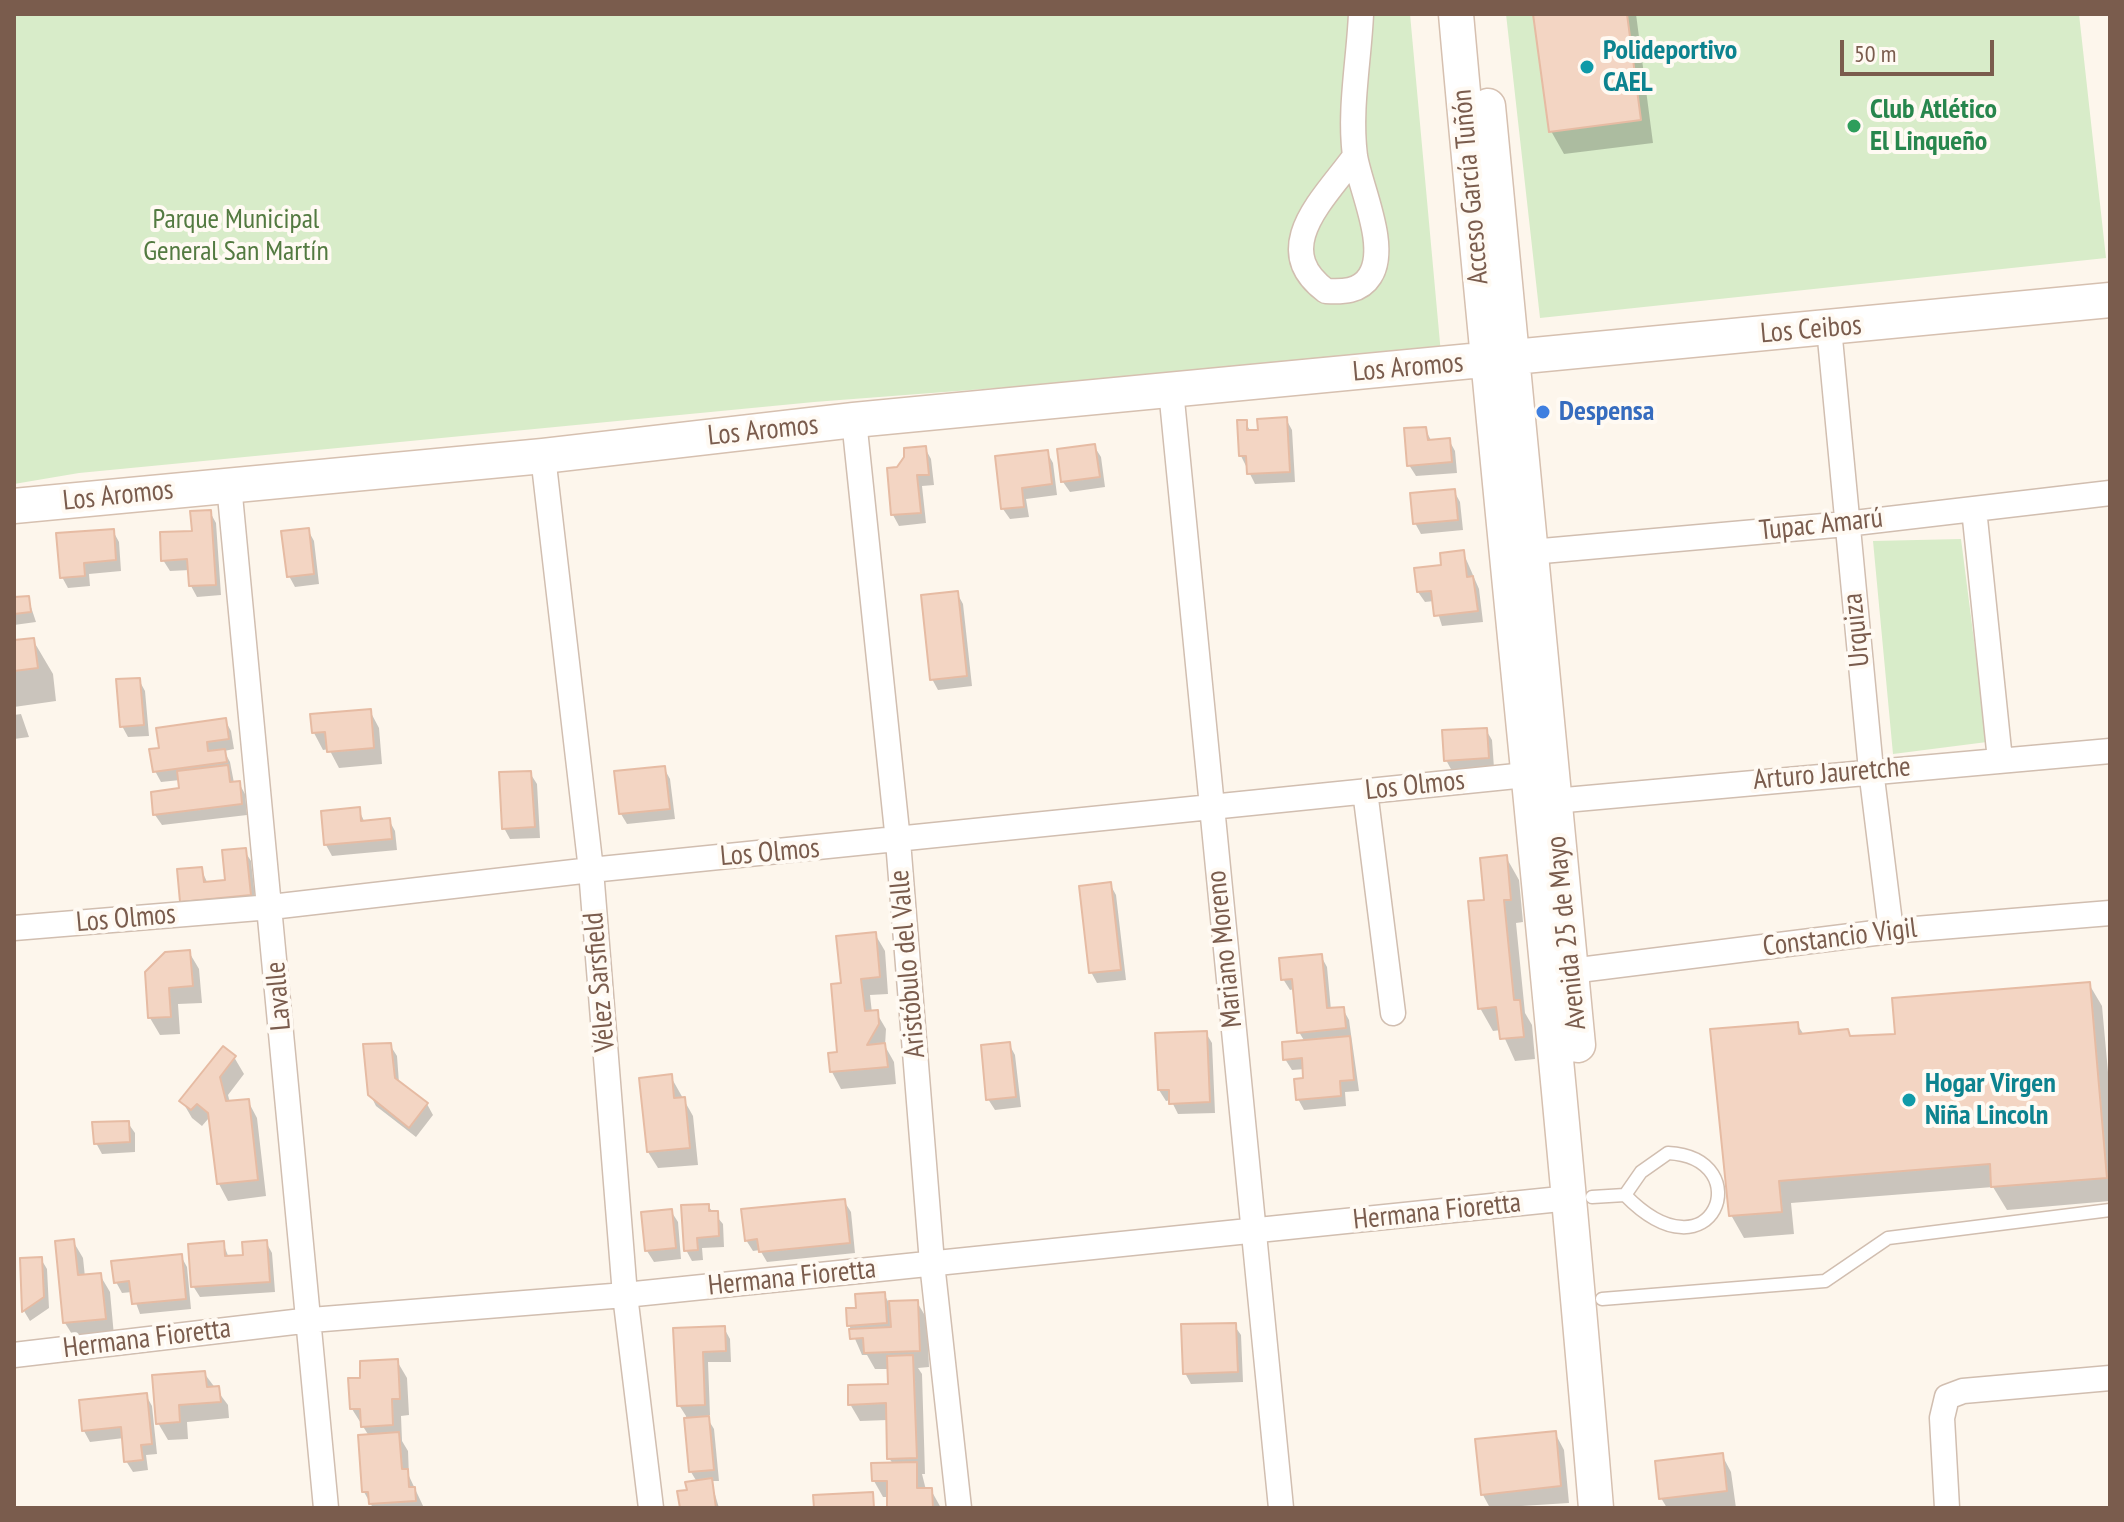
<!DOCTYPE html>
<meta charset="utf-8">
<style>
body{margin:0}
#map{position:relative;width:2124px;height:1522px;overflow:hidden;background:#fdf6ec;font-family:"PT Sans Narrow",sans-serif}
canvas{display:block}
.frame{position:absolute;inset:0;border:16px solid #7a5c4d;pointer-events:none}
.scale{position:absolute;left:1840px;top:40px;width:154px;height:36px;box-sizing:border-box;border:4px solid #7a5c4d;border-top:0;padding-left:10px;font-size:24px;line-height:28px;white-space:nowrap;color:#7a5c4d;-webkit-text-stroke:6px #fffaf3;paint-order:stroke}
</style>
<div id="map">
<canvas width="2124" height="1522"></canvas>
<div class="frame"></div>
<div class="scale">50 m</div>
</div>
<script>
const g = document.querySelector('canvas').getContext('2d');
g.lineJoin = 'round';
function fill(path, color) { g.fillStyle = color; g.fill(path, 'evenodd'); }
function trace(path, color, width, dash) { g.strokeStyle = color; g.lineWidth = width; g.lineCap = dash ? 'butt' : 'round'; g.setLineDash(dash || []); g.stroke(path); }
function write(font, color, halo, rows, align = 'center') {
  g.font = font + ' "PT Sans Narrow",sans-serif'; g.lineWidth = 8; g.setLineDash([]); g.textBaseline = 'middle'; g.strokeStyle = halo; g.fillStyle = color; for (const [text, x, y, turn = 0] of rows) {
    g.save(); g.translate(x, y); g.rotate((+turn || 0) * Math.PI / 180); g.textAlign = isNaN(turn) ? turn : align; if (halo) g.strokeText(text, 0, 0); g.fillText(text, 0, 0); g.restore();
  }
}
const green = new Path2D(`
 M14,14H1410L1441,354L814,402L79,473L14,484Z
 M1506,14H2079L2106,258L1540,318Z
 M1961,539L1987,742L1893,754L1873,541Z`);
const shadow = new Path2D(`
 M1535,14H1636L1653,143L1564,154L1551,131Z
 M1286,419L1292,430L1295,482L1255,484L1241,456L1245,422L1251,432H1260Z
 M1425,429L1432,442L1449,440L1455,451L1457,473L1416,476L1409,465Z
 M1094,446L1101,457L1105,487L1070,492L1063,482Z
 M925,448L931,459L934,485L922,486L926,523L899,526L893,515L899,469Z
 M1047,452L1053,463L1057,495L1026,499L1029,517L1010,519L1003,509Z
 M1454,491L1460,502L1463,530L1421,534L1415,523Z
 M210,512L216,523L221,595L197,597L191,586L190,570L170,571L163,560Z
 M308,530L314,541L319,584L295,587L289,576Z
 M113,531L119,542L121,571L89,574L90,586L68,588L62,577Z
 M1463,552L1479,589L1483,622L1442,626L1434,601L1425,602L1418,592Z
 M14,592L16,599L28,598L36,622L14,625Z
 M957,593L963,604L972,686L938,690L932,679Z
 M14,638L16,642L33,640L53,674L56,701L14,707Z
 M139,680L145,691L149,736L128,737L122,726Z
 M370,711L379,728L382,764L339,768L329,749L323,750L314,733Z
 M21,714L29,737L14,739V715Z
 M225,720L231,731L234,749L224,751L230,762L234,783H239L245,794L247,815L162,825L155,815L181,790L180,780L161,782L155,771L162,750Z
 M1486,730L1492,740L1494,768L1452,771L1446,760Z
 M664,768L670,779L675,819L627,824L621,814Z
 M530,773L537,784L540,838L510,839L504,828Z
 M359,810L365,823L389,820L395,831L397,850L332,856L326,845Z
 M244,850L251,861L256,906L188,912L182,901L201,869L208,884L228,881Z
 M1506,857L1519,880L1523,922L1516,923L1525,1013L1532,1025L1535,1059L1515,1061L1501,1030L1493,1031L1480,1008L1486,901Z
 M1110,884L1116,895L1126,980L1097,983L1091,972Z
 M875,934L885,951L888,994L870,995L872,1013L876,1012L886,1029L885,1046L894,1062L896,1084L841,1089L832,1072L830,1055L840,1054L843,985Z
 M189,952L199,969L202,1003L178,1004L180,1034L160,1035L150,1018Z
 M1321,956L1327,967L1331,1010L1343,1009L1349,1020L1359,1091L1345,1092L1346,1106L1304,1110L1298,1099L1306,1080L1305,1069L1292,1070L1285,1059L1305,1042L1299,1032L1295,989L1290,990L1283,979Z
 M2089,984L2102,1006L2110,1094V1201L2007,1210L1993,1187L1791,1203L1794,1234L1744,1238L1731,1215L1797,1024L1804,1035L1851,1038L1897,1036Z
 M1206,1033L1212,1043L1215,1113L1178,1114L1171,1100L1166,1101L1159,1090Z
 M1009,1044L1015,1055L1021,1107L995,1110L988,1099Z
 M390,1045L397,1056L399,1083L427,1104L433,1115L416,1137L376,1106L370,1094Z
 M234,1057L244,1074L228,1095L230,1103L248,1101L257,1118L266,1196L228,1201L219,1184L212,1122L208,1119L202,1126L192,1118L182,1101Z
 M671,1077L693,1116L698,1165L658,1168L648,1152Z
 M128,1123L135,1133V1152L102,1154L96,1143Z
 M844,1201L851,1212L855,1253L767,1262L760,1250L753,1251L746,1240Z
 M708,1206L723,1224L724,1247L702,1248L703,1260L692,1261L686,1250Z
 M671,1211L678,1222L681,1259L654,1262L647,1251Z
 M73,1241L83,1258L85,1277L100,1275L110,1292L114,1336L75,1339L65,1323Z
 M266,1242L272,1253L275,1292L200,1297L193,1286L223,1243L229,1258L245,1257Z
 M181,1256L187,1267L191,1309L140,1314L132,1292L122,1293L116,1282Z
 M41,1259L47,1269L49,1308L30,1321L24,1311L22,1260Z
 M884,1294L889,1303L917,1302L927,1319L929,1367L918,1368L922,1374L925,1474H922L926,1490H931L941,1508H889V1497H883L874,1481L893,1464L889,1458L888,1420L860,1421L850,1404L890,1386V1369H875L867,1355H862L849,1325L858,1309Z
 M1234,1325L1241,1335L1243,1382L1191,1384L1185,1373Z
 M724,1328L730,1339L731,1362H708L710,1415L706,1416L714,1429L719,1481H711L719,1508H682L697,1482L691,1472L686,1416L679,1405L675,1330Z
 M397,1361L407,1378L409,1415L401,1416L402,1441L408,1451L409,1476L424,1508H373L364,1492L369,1436L352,1409L363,1380Z
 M204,1373L228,1405L229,1418L187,1422L188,1439L168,1440L158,1423Z
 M146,1395L152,1406L157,1454L146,1455L148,1470L133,1472L126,1461L124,1438L90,1442L84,1431Z
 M1555,1433L1564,1450L1569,1503L1490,1508L1483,1495Z
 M1722,1455L1731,1472L1736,1508H1667L1661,1498Z`);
const building = new Path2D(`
 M1533,14H1627L1641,120L1549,132Z
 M1287,417L1290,472L1247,474L1246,456H1239L1237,420H1247V430H1258L1257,419Z
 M1426,427L1428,440L1450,438L1452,462L1407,466L1404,428Z
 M1095,444L1100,477L1061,482L1057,449Z
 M926,446L929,475H917L921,513L891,515L887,468L897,467L904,457V448Z
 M1048,450L1052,484L1022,488L1024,507L1001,509L995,456Z
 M1455,489L1458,520L1413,524L1410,493Z
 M211,510L216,585L189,586L187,559L161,561L160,532L192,531L190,511Z
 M309,528L314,574L287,577L281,531Z
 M114,529L116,560L84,563L85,576L60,578L56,533Z
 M1464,550L1467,577L1473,576L1478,611L1434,616L1431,591L1417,592L1414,568L1441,565L1440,553Z
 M958,591L967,676L930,680L921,595Z
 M29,596L31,612L14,614V597Z
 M34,638L38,668L14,671V640Z
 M140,678L144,725L120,727L116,679Z
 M371,709L374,748L327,752L325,732L312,733L310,714Z
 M226,718L229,739L207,742L208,751L225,749L227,762L153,772L149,749L159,748L156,728Z
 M1487,728L1489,758L1444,761L1442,730Z
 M228,765L230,782L240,781L242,804L153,815L151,792L179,788L177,771Z
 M665,766L670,809L619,814L614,771Z
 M531,771L535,827L502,829L499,772Z
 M360,807L361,821L390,818L392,839L324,845L321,811Z
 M246,848L251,895L180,902L177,869L202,867L204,882L225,880L222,850Z
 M1507,855L1511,900H1504L1514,1000H1520L1524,1037L1500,1039L1496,1007L1478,1009L1468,901L1484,900L1480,858Z
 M1111,882L1121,970L1089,973L1079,886Z
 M876,932L880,977L861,979L865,1011L878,1010L879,1024L867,1045L885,1043L888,1067L830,1072L828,1053L837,1052L831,984L841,983L836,936Z
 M190,950L193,986L169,988L171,1017L148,1018L145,972L165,952Z
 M1322,954L1327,1008L1344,1007L1346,1028L1297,1033L1292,979L1281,980L1279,958Z
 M2090,982L2107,1178L1991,1187L1990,1164L1779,1181L1782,1212L1729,1216L1710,1029L1798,1022L1799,1034L1848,1029L1850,1036L1895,1034L1892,998Z
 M1207,1031L1210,1102L1169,1104V1090H1158L1155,1033Z
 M1350,1036L1354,1080L1340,1081L1341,1096L1296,1100L1294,1079L1303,1078L1302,1058L1283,1060L1282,1042Z
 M1010,1042L1016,1097L986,1100L981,1045Z
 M391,1043L395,1078L428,1103L409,1128L368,1095L363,1044Z
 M223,1046L236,1056L220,1077L226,1101L249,1099L258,1180L217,1184L208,1113L197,1104L191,1110L179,1101Z
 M672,1074L674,1098L685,1097L690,1148L647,1152L639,1078Z
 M129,1121L130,1142L94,1144L92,1122Z
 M845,1199L850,1243L759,1252L757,1239L745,1241L741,1209Z
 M709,1204V1211H718L719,1236L697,1238L698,1250L684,1251L681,1205Z
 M672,1209L676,1248L645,1251L641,1212Z
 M74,1239L78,1275L101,1273L106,1319L63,1323L55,1241Z
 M267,1240L270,1282L191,1287L188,1244L224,1241L225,1256L243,1255L242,1242Z
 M182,1254L186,1299L132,1304L129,1281L114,1283L111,1261Z
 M42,1257L44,1297L22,1312L20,1258Z
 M885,1292L887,1323L847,1326L846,1308H856L855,1294Z
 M918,1300L920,1351L864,1353L863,1338L850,1339L849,1329L891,1327L889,1301Z
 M1236,1323L1238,1372L1183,1374L1181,1324Z
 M725,1326L726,1351L703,1352L705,1405L677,1406L673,1328Z
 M913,1355L917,1458L887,1459L886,1403L848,1405V1385L888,1384L887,1356Z
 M398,1359L400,1399H392L393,1425L361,1427L360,1409H350L348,1378H360V1361Z
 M205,1371L207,1387L219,1386L221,1402L179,1405L180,1422L156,1424L152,1375Z
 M147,1393L152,1444L141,1445L143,1460L124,1462L121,1427L82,1431L79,1400Z
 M709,1416L714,1470L689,1472L684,1418Z
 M1556,1431L1561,1486L1481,1495L1475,1439Z
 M399,1432L402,1469H408L409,1487H415L416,1501L369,1504L368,1492H362L358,1435Z
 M1723,1453L1727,1491L1659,1499L1655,1461Z
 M917,1462V1488H932L933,1508H887V1481H872L871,1463Z
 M712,1478L716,1508H680L677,1491L687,1490L685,1482Z
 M873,1492L874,1508H814L813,1495Z`);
const lane = new Path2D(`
 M1592,1197L1625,1195L1641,1172L1668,1153C1760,1158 1713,1285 1625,1195
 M1602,1299L1825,1281L1888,1238L2110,1210`);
const street = new Path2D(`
 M1355,156C1325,198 1268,248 1326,291C1342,292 1360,292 1370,276C1389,247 1360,187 1355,156C1349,110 1359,60 1361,14
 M1829,328L1871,770L1891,931
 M1171,390L1281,1508
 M854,420L898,841L932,1263L959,1508
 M543,456L591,870L625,1295L651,1508
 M229,485L326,1508
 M1974,509L2000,760
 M1531,552L1846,524L2110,493
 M1365,791L1393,1013
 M1554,801L2110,751
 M14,928L271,907L591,870L1526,775
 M1571,971L1891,931L2110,913
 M14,1355L311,1320L625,1295L1570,1198
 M1947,1508L1942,1418L1947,1397L1963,1391L2110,1378`);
const secondary = new Path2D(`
 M1456,14C1500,512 1555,1010 1596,1508
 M1488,106L1578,1045
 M14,506L543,456L854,420L2110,300`);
const markers = [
 [1587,67,8,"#0f9aa8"],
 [1854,126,8,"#2e9e5b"],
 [1543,412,8,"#3f7fe0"],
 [1909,1100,8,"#0f9aa8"]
];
const cultureNames = [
 ["Polideportivo",1603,51],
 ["CAEL",1603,83],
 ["Hogar Virgen",1925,1084],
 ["Niña Lincoln",1925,1116]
];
const leisureNames = [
 ["Club Atlético",1870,110],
 ["El Linqueño",1870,142]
];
const streetNames = [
 ["Acceso García Tuñón",1471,187,-95],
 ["Los Ceibos",1811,330,-5],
 ["Los Aromos",1408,368,-5],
 ["Los Aromos",763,431,-6],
 ["Los Aromos",118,496,-6],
 ["Tupac Amarú",1821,525,-6],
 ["Urquiza",1857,630,-96],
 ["Arturo Jauretche",1832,774,-5],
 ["Los Olmos",1415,786,-6],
 ["Los Olmos",770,853,-5],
 ["Los Olmos",126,919,-5],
 ["Avenida 25 de Mayo",1567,933,-96],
 ["Constancio Vigil",1840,938,-7],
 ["Mariano Moreno",1225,949,-96],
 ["Aristóbulo del Valle",908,964,-95],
 ["Vélez Sarsfield",600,982,-95],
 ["Lavalle",279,996,-95],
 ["Hermana Fioretta",1437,1212,-6],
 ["Hermana Fioretta",792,1278,-6],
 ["Hermana Fioretta",147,1339,-7]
];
const parkNames = [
 ["Parque Municipal",236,220],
 ["General San Martín",236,252]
];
const shopNames = [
 ["Despensa",1559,412]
];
fill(green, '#d8ecc9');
fill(shadow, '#0003');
fill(building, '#f3d5c3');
trace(building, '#e6bba3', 2);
trace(lane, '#d1beb0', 15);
trace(street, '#d1beb0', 27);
trace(secondary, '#d6c0b0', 37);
trace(lane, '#fff', 12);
trace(street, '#fff', 24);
trace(secondary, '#fff', 34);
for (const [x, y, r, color] of markers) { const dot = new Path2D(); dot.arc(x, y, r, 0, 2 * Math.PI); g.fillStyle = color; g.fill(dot); trace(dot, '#fffaf3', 3); }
write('bold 28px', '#0d838f', '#fffaf3', cultureNames, 'left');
write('bold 28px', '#27864d', '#fffaf3', leisureNames, 'left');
write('28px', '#7a5c4d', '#fffaf3', streetNames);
write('28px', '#537a41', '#fffaf3', parkNames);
write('bold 28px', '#366cbe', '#fffaf3', shopNames, 'left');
</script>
